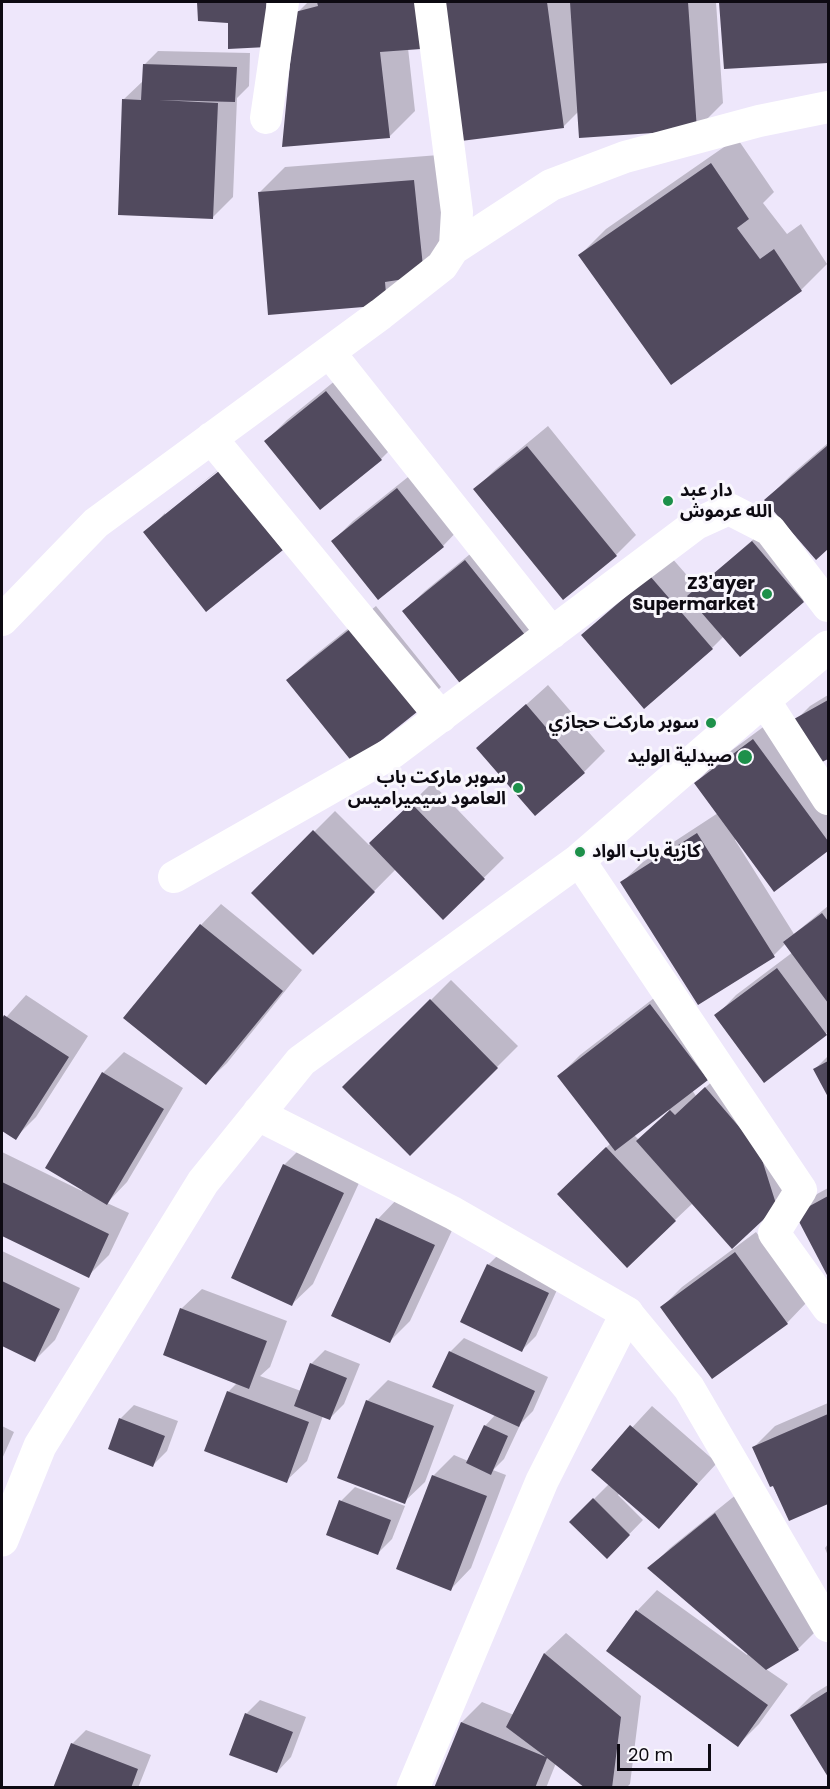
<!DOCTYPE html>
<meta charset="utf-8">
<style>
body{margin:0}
#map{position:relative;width:830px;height:1789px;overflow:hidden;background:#eee7fb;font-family:Poppins,sans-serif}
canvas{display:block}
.frame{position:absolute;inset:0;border:3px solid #0d0a12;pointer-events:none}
.scale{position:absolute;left:617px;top:1744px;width:94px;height:27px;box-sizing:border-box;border:3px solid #0d0a12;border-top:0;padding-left:8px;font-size:18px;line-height:21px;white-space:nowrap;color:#0d0a12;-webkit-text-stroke:4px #f9f7fd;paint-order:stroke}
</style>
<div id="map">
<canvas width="830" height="1789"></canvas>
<div class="frame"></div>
<div class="scale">20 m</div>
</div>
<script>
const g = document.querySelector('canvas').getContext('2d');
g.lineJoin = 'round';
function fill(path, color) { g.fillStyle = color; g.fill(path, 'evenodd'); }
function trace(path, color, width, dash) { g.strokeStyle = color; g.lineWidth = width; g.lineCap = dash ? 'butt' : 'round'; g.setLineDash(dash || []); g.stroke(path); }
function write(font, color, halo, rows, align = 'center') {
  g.font = font + ' Poppins,"Noto Sans Arabic",sans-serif'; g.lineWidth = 6; g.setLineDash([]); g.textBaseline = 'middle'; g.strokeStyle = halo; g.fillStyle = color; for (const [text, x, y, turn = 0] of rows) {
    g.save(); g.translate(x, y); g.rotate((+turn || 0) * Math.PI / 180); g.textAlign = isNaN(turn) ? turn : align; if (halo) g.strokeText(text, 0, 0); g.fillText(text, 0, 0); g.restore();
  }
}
const shadow = new Path2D(`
 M199,2H286L230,21L200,20Z
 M308,2H716L723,103L697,129L579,111L563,127L447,21L408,48L415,111L389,137L297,13Z
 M721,2H828V61L725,68Z
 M158,51L250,53L249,86L237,98L233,197L213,217L123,100L144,80V65Z
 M737,138L774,192L763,203L787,234L801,224L827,264L801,290L580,255L606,229Z
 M439,155L449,249L387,303L259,193L285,167Z
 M347,371L401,439L381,459L266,441L287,420Z
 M548,426L636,535L616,555L475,489L496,469Z
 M828,443V547L816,558L766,500L792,474Z
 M241,452L302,528L145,533L166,512ZM224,465L226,468L165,517V513Z
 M418,469L463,525L443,546L333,541L353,521Z
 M773,522L824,580L803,601L740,655L724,636L712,648L583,635L604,615L671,557L698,588Z
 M486,541L545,615L525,635L404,611L425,591Z
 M376,606L441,687L421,707L288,680L309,660Z
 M548,685L605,751L584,772L535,814L478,748Z
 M828,695V757L819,762L796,720L810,706Z
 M774,719L828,793V849L774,890L737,838L735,840L794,934L828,906V1032L764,1081L716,1016L736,995L793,952L786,943L774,955L699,1003L622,882L643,862L718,813L696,783L716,762Z
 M432,783L504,858L443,918L396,869L313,953L253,893L335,811L369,845Z
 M221,904L302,970L227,1063L206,1083L201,925Z
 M451,980L518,1046L410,1154L344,1087Z
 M671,985L727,1058L707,1079L692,1090L696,1096L727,1068L797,1185L776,1206L693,1203L675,1220L580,1173L611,1143L559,1076L580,1055ZM667,1109L669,1111L639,1140L634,1135Z
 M26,995L88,1036L36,1117L15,1138L2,1129V1022Z
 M124,1052L183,1088L127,1182L107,1203L129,1213L109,1255L88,1276L2,1234V1152L82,1191L103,1073Z
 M828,1056V1093L815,1069Z
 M305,1144L364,1172L313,1284L292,1304L284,1165Z
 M828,1188V1273L797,1215L817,1194Z
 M398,1198L455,1224L410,1321L390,1341L378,1219Z
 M756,1232L807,1302L787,1323L662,1307L682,1287Z
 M2,1251L80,1288L55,1340L35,1360L2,1345Z
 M502,1251L562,1279L536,1336L522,1350L488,1265Z
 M202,1289L287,1321L270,1367L260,1376L301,1391L311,1364L325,1350L360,1364L344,1404L330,1418L323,1416L307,1461L286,1481L228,1392L237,1383L181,1309Z
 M464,1338L548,1377L533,1411L521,1423L504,1459L493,1470L506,1475L471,1568L451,1589L433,1476L454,1455L468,1461L485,1426L496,1414L450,1352Z
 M388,1380L454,1405L425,1482L404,1502L367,1401Z
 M828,1403V1503L789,1519L754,1447L775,1426Z
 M134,1405L178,1421L167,1451L153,1465L120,1419Z
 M652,1406L717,1463L658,1527L620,1493L618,1495L643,1520L607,1557L571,1522L609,1484L593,1470Z
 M2,1426L14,1432L2,1459Z
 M355,1487L405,1506L392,1539L377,1554L341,1501Z
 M737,1494L819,1628L798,1649L766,1669L788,1684L759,1724L738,1745L637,1611L657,1590L747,1655L748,1653L650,1568L670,1548Z
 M828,1544V1556L825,1548Z
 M566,1633L641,1696L630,1784L626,1788H588L556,1763L546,1788H435L462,1722L482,1702L514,1715L545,1653Z
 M828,1685V1774L792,1715L812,1695Z
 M260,1700L306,1717L291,1757L277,1772L246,1714Z
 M86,1730L151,1755L138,1788H55L72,1744Z`);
const building = new Path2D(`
 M197,2H266L267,47L228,49V23L198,21Z
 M317,2H415L421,49L380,52L390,138L282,147L295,12L318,6Z
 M443,2H547L564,128L461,141Z
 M570,2H688L697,130L579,138Z
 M719,2H828V63L724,69Z
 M143,64L237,67L235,102L159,100L218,103L213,219L118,215L122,99L141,100Z
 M711,163L749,219L737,228L760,259L774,249L802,291L671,385L578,255Z
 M414,180L424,276L385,282L387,305L268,315L258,192Z
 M326,391L382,460L320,510L264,441Z
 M828,445V549L816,560L764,500Z
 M527,446L617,556L563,600L473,489Z
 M219,471L283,550L206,612L143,532Z
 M397,488L444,547L378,600L331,541Z
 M752,541L804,602L740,657L687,596Z
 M465,560L526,636L463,687L402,611Z
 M650,576L713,649L644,709L581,635Z
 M355,625L422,708L353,763L286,680Z
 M828,700V759L818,764L794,719Z
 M526,704L585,773L535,816L476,748Z
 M753,739L828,841V851L774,892L694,783Z
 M411,803L485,879L443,920L369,843Z
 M313,830L375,892L313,955L251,893Z
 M697,833L775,957L698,1005L620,882Z
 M822,913L828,921V1003L783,942Z
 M200,924L283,991L206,1085L123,1018Z
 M777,968L827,1035L764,1083L714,1015Z
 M430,999L498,1068L410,1156L342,1087Z
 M650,1004L708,1080L615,1151L557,1076Z
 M4,1015L69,1057L16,1140L2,1131V1019Z
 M828,1061V1097L813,1069Z
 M102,1072L164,1109L107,1205L45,1168Z
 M705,1087L759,1150L777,1207L732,1249L636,1141L670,1110L675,1115Z
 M606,1147L676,1221L627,1268L557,1194Z
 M283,1164L344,1193L292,1306L231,1278Z
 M2,1182L109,1234L89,1278L2,1236Z
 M828,1196V1277L795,1214Z
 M376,1218L435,1245L390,1343L331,1316Z
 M735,1252L788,1324L712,1379L660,1307Z
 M487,1264L549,1293L522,1352L460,1322Z
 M2,1281L60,1309L35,1362L2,1346Z
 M180,1308L267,1341L249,1389L163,1355Z
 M449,1351L535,1391L519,1427L432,1387Z
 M310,1363L347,1378L330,1420L294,1406Z
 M227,1391L309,1422L287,1483L204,1451Z
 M366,1400L434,1426L405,1504L337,1478Z
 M828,1414V1504L789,1521L773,1486L770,1487L752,1447Z
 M119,1418L165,1436L153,1467L108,1449Z
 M484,1425L508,1436L491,1475L466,1463Z
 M630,1425L698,1484L659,1529L591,1470Z
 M432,1475L487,1496L451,1591L396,1569Z
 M593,1498L630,1535L607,1559L569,1522Z
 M339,1500L391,1520L378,1555L326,1535Z
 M715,1513L799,1650L766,1670L647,1568Z
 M636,1610L768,1705L738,1747L606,1651Z
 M544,1653L621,1717L612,1788H585L547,1758L535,1788H434L461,1722L546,1757L506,1727Z
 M828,1691V1777L790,1715Z
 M245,1713L293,1732L277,1773L229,1755Z
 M71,1743L138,1769L131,1788H53Z`);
const street = new Path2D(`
 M266,118L283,2
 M453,249L551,185L625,157L759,121L828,107
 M329,352L552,633
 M211,438L441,717
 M2,620L96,523L381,314L442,266L455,246L457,212L430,2
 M764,700L828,799
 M579,860L801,1190L774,1233L828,1308
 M174,877L392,753L696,524L729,509L770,530L828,606
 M627,1313L689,1388L828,1626`);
const secondary = new Path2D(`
 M259,1112L261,1116L453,1213L627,1313L542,1481L413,1788
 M2,1540L40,1446L203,1182L301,1061L579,860L764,700L828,647`);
const markers = [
 [668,501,6,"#1d904a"],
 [767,594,6,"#1d904a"],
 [711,723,6,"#1d904a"],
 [745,757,8,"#1d904a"],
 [518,788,6,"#1d904a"],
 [580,852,6,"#1d904a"]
];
const poiNames = [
 ["دار عبد",680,491,"left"],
 ["الله عرموش",680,512,"left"],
 ["Z3'ayer",755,584],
 ["Supermarket",755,605],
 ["سوبر ماركت حجازي",699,723],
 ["صيدلية الوليد",732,757],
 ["سوبر ماركت باب",506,778],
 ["العامود سيميراميس",506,799],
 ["كازية باب الواد",592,852,"left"]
];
fill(shadow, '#0003');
fill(building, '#514a5e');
trace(street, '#fff', 32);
trace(secondary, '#fff', 33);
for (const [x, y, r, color] of markers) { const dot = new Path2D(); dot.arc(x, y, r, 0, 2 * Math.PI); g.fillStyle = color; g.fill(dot); trace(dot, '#f9f7fd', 2); }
write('bold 18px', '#0d0a12', '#f9f7fd', poiNames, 'right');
</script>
